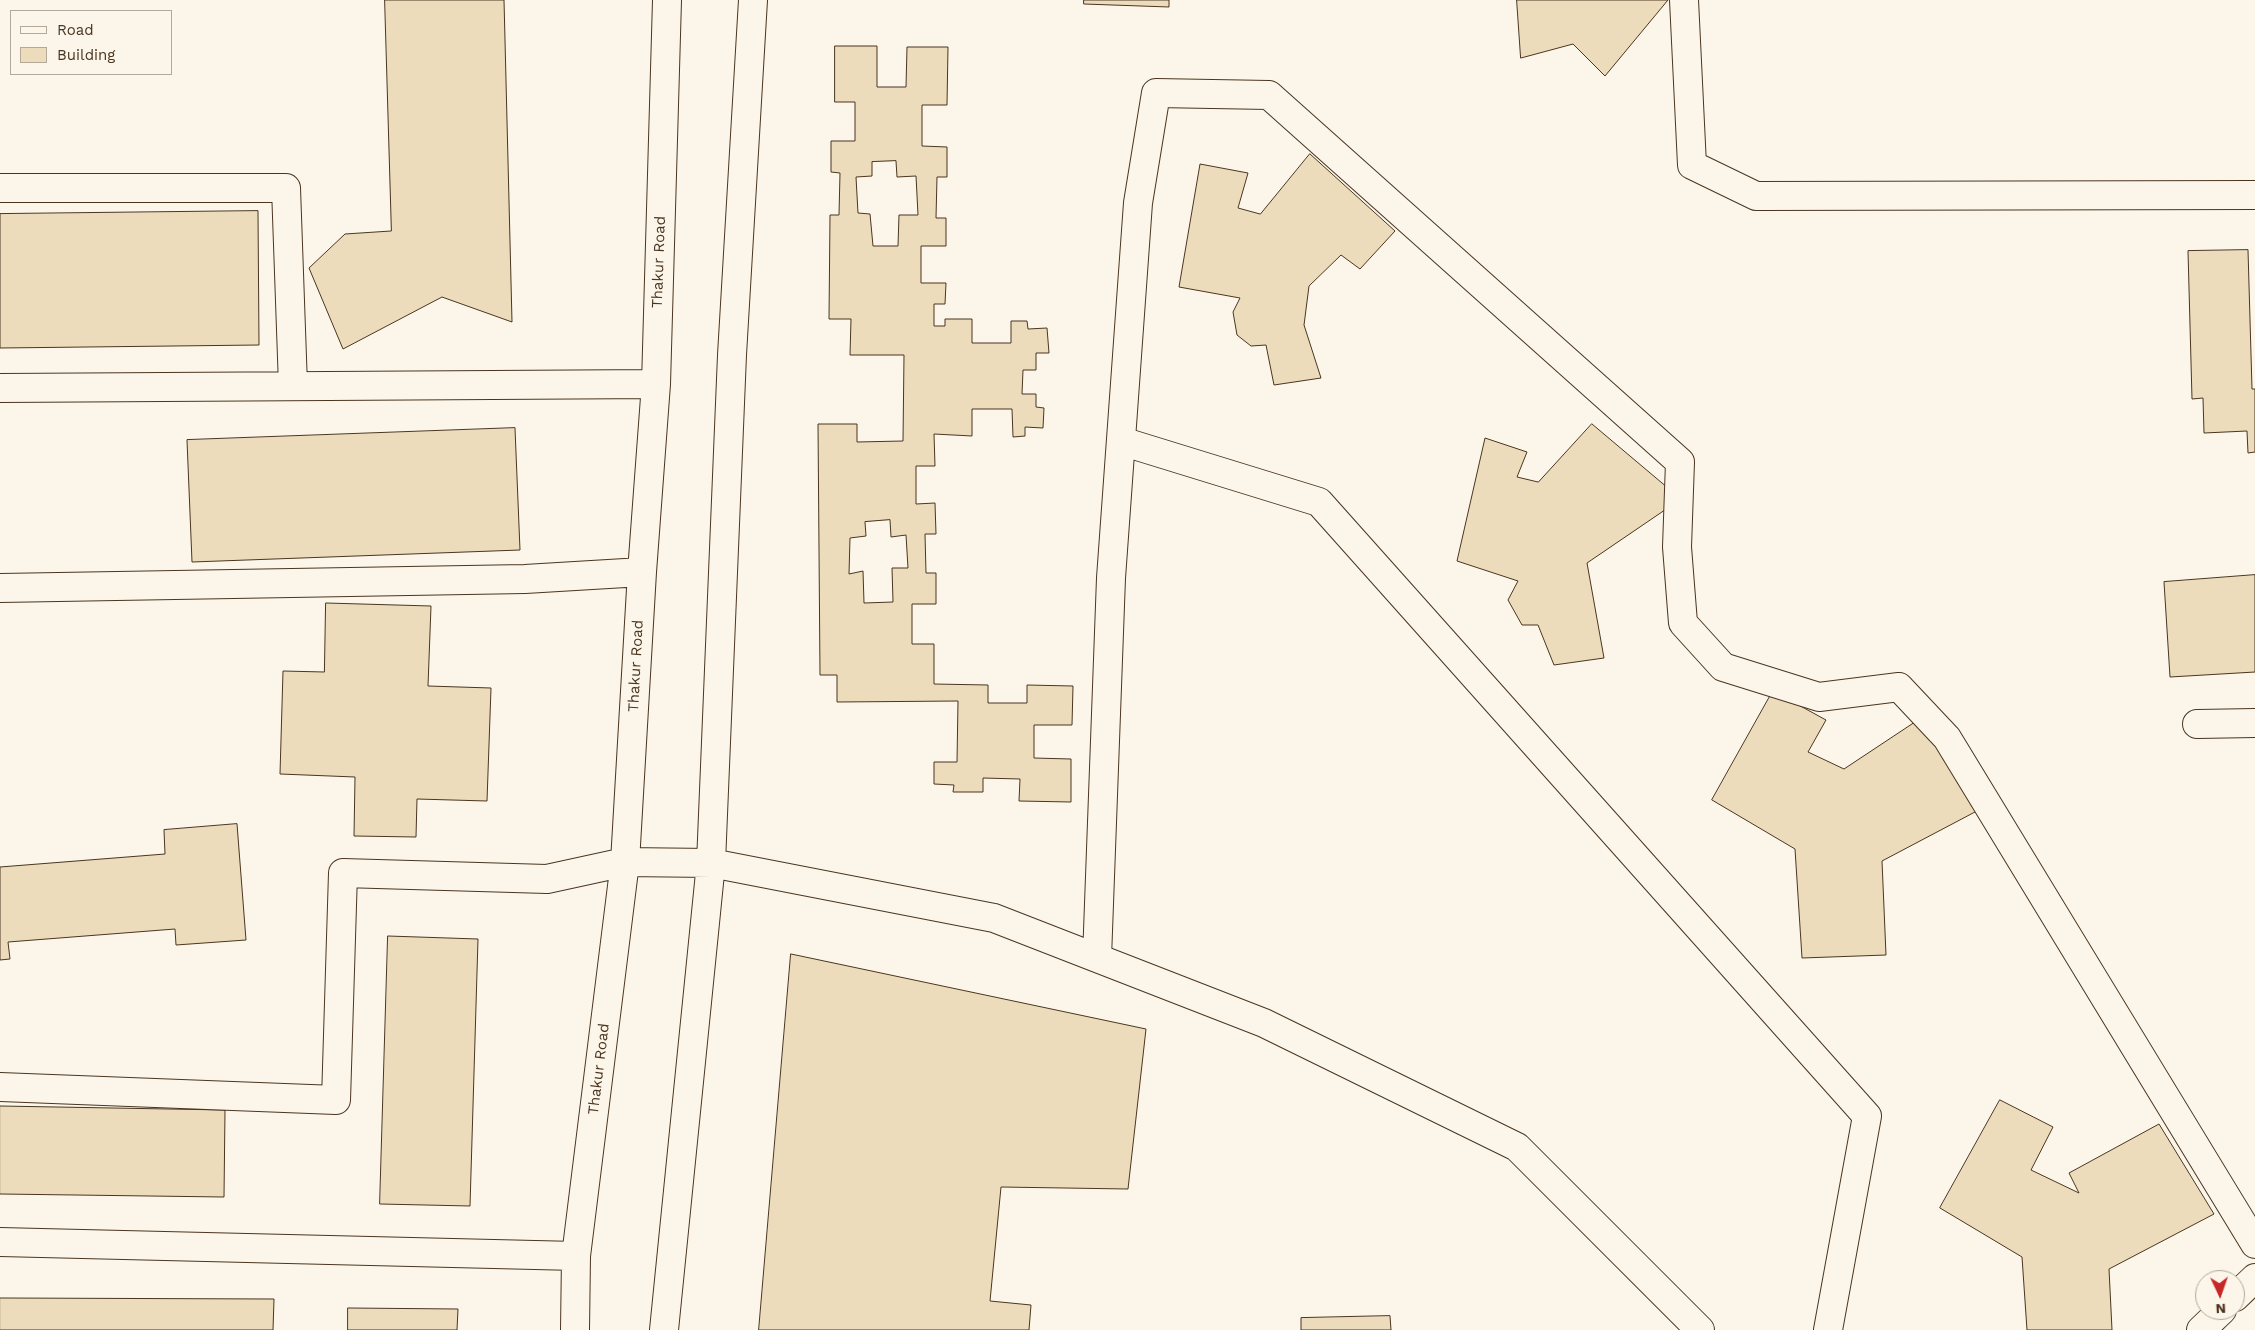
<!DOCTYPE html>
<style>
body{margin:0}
#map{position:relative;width:2255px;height:1330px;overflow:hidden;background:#fbf6e9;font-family:"Work Sans",sans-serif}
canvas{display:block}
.legend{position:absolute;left:10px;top:10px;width:162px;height:65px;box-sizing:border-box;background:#fbf6e9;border:1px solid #b4a999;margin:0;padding:6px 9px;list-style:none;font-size:15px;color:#4a3520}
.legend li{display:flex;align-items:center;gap:10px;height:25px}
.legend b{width:25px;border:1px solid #b4a999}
.north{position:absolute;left:2195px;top:1270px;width:50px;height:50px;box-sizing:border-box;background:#fbf6e9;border:1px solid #b4a999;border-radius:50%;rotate:177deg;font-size:14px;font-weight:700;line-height:20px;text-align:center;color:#4a3520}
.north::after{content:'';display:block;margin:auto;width:18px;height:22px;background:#c62828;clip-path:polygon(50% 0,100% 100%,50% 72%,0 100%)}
</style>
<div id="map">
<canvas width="2255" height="1330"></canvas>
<ul class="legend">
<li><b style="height:6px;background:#fbf6e9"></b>Road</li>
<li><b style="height:14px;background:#ecdcbc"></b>Building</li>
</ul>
<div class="north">N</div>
</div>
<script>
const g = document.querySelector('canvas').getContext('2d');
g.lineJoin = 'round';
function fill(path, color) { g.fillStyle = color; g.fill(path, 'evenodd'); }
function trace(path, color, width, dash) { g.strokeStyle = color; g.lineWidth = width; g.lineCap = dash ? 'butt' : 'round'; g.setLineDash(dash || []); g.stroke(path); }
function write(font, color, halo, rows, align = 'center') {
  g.font = font + ' "Work Sans",sans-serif'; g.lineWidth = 4; g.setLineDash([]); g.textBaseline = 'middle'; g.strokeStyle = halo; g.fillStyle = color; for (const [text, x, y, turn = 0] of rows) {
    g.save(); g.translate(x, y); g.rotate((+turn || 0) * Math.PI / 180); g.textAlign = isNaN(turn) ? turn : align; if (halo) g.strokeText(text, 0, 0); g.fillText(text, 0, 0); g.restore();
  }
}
const building = new Path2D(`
 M385,0H504L512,322L442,297L343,349L309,268L345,234L391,231Z
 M1084,0H1169V7L1084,4Z
 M1517,0H1668L1605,76L1573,44L1521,58Z
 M835,46H877V87H906L907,47H948L947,105H922V146L947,147V177H937L936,218H946V246H921V283H946L945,304H934V326H945V319H972V343H1011V321H1027L1028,329L1047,328L1049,353H1036V370H1023L1022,394H1036V407L1044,408L1043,428L1025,427V436L1013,437L1012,409H972V436L934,434L935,466H916V504L935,503L936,534H925L926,573H936V604H912V644H934V684L988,685V703H1027V685L1073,686L1072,725H1034V758L1071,759V802L1019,801L1020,779L983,778V792H953L954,785L934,784V762H957L958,701L837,702V675H820L818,424H857V442L903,441L904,355H850L851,319H829L830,215H839L840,173L831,172V141H855V102H835ZM896,161L897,177L916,176L918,215H899L898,246H873L870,214L858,213L856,177L872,176V162ZM890,520L891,537L906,535L908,568H892L893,602L864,603L863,571L849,574L850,538L866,536L865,522Z
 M1310,154L1395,231L1360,269L1341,255L1309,286L1304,325L1321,378L1274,385L1266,345L1251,346L1237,335L1233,312L1240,298L1179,287L1200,164L1248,173L1238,208L1260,214Z
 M258,211L259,345L0,348V214Z
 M2248,250L2252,389H2255V452L2248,453L2247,431L2204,433L2203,398L2192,399L2188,251Z
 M1592,424L1681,499L1587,563L1604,658L1554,665L1538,625H1522L1508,600L1518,581L1457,561L1485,438L1527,452L1517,477L1538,482Z
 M515,428L520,550L192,562L187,440Z
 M2255,575V672L2170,677L2164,582Z
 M326,603L431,606L428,686L491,688L487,801L417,799L416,837L354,836L355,777L280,774L283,671L324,672Z
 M1773,691L1826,720L1808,752L1844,769L1930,712L1992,803L1882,861L1886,955L1802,958L1795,849L1712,800Z
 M237,824L246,940L176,945L175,929L8,942L10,959L0,960V867L165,854L164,830Z
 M388,936L478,939L470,1206L380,1204Z
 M791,954L1146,1029L1128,1189L1001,1187L990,1301L1031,1305L1029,1330H759Z
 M2000,1100L2053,1127L2031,1170L2079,1193L2069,1173L2159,1124L2214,1214L2109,1269L2112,1330H2027L2022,1257L1940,1208Z
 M0,1106L225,1110L224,1197L0,1194Z
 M0,1298L274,1299L273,1330H0Z
 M348,1308L458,1309L457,1330H348Z
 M1390,1316L1391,1330H1301V1318Z`);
const minor = new Path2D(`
 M1684,0L1692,165L1756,196L2255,195
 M0,188H286L293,386
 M0,388L656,384
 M1121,441L1319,502L1867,1116L1828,1330
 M0,588L525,579L642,572
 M2197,724L2255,723
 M1097,958L1111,578L1138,203L1156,93L1269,95L1680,462L1677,547L1683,623L1723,667L1819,697L1899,687L1947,738L2255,1244
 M0,1087L336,1100L343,873L547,879L625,862L711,863L994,918L1264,1023L1517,1147L1700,1330
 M0,1242L576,1256
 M2235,1297L2255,1278
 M575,1330L576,1256L625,862L642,572L656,384L667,0
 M664,1330L711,863L732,355L753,0
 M2201,1330L2222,1310`);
const streetNames = [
 ["Thakur Road",659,262,-88],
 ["Thakur Road",636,666,-87],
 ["Thakur Road",599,1069,-83]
];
fill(building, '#ecdcbc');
trace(building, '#4a3520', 1);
trace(minor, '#4a3520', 30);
trace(minor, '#fbf6e9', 28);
write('15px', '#4a3520', '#fbf6e9', streetNames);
</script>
